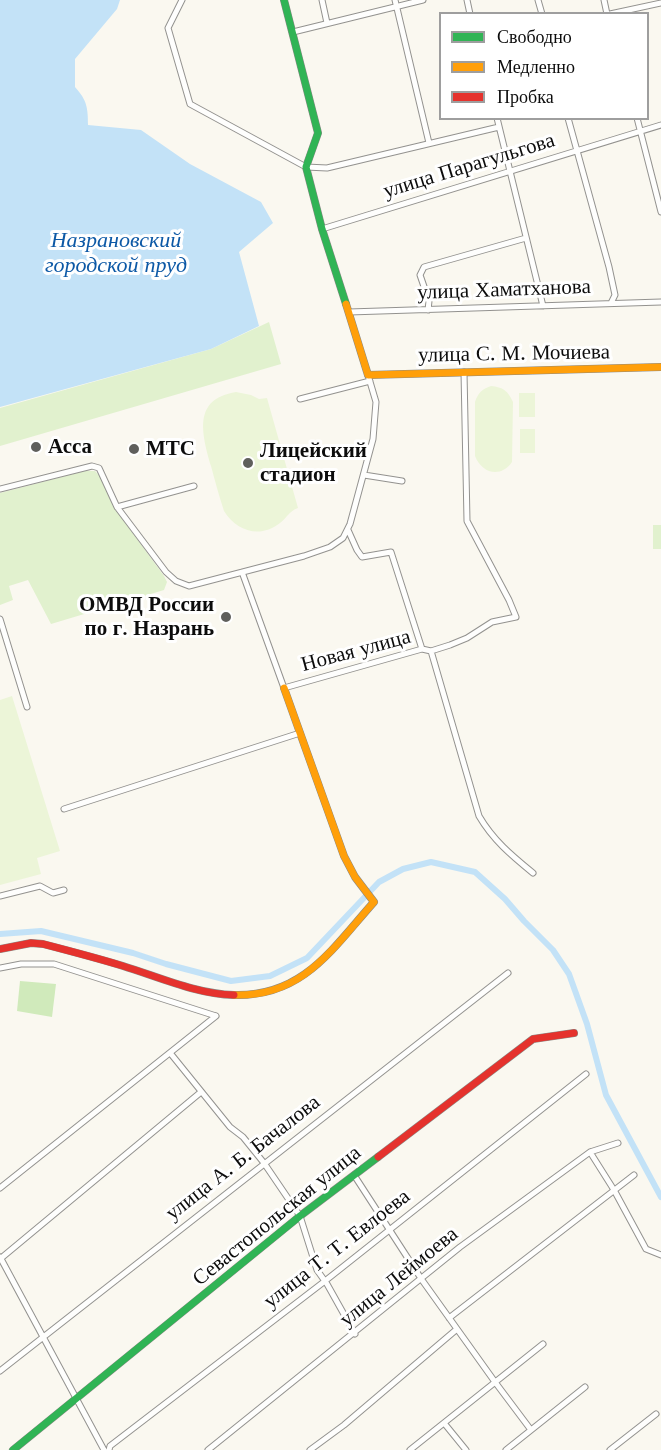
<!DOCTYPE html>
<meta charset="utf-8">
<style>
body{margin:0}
#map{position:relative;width:661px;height:1450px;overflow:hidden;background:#faf8f0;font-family:"Libre Baskerville",serif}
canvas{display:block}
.legend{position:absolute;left:439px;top:12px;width:210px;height:108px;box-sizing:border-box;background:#fff;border:2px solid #9e9e9e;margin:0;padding:8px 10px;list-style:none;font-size:18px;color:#0c0c0c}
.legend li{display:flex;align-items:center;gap:12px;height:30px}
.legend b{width:30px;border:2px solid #9e9e9e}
</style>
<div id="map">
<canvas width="661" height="1450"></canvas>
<ul class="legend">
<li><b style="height:8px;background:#30b455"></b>Свободно</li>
<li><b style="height:8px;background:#ff9f0a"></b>Медленно</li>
<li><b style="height:8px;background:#e5322d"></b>Пробка</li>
</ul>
</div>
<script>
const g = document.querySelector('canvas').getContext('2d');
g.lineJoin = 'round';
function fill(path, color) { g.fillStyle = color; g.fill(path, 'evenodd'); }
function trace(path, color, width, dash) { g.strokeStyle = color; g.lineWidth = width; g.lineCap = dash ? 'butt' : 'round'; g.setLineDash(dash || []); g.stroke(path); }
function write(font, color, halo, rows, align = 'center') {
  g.font = font + ' "Libre Baskerville",serif'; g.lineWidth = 6; g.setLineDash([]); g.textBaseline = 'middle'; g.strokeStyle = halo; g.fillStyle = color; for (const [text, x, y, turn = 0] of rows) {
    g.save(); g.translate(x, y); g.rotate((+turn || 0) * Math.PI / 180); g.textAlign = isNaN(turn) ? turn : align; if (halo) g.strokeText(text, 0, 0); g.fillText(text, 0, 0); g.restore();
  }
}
const green = new Path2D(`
 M269,322L281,364L0,446V408L211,349Z
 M85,471H95L102,478L113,506L164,576L167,582L164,590L51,624L28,580L9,586L13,600L0,605V493Z
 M653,525H661V549H653Z`);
const forest = new Path2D(`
 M20,981L56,984L52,1017L17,1011Z`);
const pitch = new Path2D(`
 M491,386C503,387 508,391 513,402L512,462C501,478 482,474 475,456V402C478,393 482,389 491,386Z
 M236,392L251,395L259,399L267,398L298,508C289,511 287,518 280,523C260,539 236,531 224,511C219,496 215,481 211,466C202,434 192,399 236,392Z
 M519,393H535V417H519Z
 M520,429H535V453H520Z
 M12,696L60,851L37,858L41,874L0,885V700Z`);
const water = new Path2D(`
 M0,0H120L117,9L75,59V87C87,100 88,108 88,125L141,130L190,164L261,202L273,223L239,252L259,326L211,349L0,407Z`);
const canal = new Path2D(`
 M0,934L41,931L133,953L166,964L231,981L270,976L307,958L379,882L403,869L431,862L475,872L505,899L524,921L553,950L569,974L587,1024L606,1095L661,1197`);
const street = new Path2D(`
 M182,0L168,28L190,104L306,167L327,168L499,127
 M322,0L327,23
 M395,0L429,143
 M467,0L470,14
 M538,0L542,14
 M604,0L607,14
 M610,14L661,3
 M293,32L423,0
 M497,118L543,306
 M568,118L609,267L615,295L611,303
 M637,118L661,212
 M322,229L661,125
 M428,310L429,301L420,275L424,267L526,238
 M349,312L661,302
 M300,399L370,381
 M364,475L402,481
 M0,489L92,466L99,468L117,507L166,572L176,581L189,586L304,556L330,547L343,538L350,524L373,439L376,402L368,375
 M117,507L194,486
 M348,530L357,550L362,557L391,552L422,649
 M242,572L284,688L422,649L431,651L450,645L467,638L492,622L516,617L509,600L467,521L464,372
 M0,619L27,707
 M431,651L479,816C493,840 511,855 533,873
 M64,809L300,733
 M0,896L40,886L53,893L64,890
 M0,968L21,964H54L216,1016
 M171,1054L230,1127L243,1137L264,1163L300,1216L317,1270L327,1284L355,1334
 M590,1152L614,1190L646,1249L661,1255
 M354,1175L422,1280L495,1382L531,1430
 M0,1188L216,1016
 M0,1257L104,1450
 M0,1259L201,1092
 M449,1318L634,1175
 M0,1371L508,973
 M444,1423L466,1450
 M109,1450L110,1446L325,1281L586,1074
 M208,1450L460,1247L590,1152L618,1143
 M310,1450L344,1425L457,1329
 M410,1450L543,1344
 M506,1450L585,1387
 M610,1450L656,1414`);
const fast = new Path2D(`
 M284,0L318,133L306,167L322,229L346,304
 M13,1450L300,1216L378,1157`);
const slow = new Path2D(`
 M346,304L368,375L661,367
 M234,995C303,997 332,949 374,902L355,877L344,856L284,688`);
const jam = new Path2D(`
 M0,949L31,943L43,944C70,951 97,958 123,966C159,977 196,994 234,995
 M378,1157L533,1039L574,1033`);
const markers = [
 [36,447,6,"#5f5f5c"],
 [134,449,6,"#5f5f5c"],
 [248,463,6,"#5f5f5c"],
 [226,617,6,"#5f5f5c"]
];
const streetNames = [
 ["улица Парагульгова",469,166,-17],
 ["улица Хаматханова",504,290,-2],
 ["улица С. М. Мочиева",514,354,-1],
 ["Новая улица",356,651,-15],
 ["улица А. Б. Бачалова",243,1158,-38],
 ["Севастопольская улица",277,1216,-39],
 ["улица Т. Т. Евлоева",337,1249,-38],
 ["улица Леймоева",399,1277,-39]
];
const poiNames = [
 ["Асса",48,447],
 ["МТС",146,449],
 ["Лицейский",260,451],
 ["стадион",260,475],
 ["ОМВД России",214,605,"right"],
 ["по г. Назрань",214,629,"right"]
];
const waterNames = [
 ["Назрановский",116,241],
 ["городской пруд",116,266]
];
fill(green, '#e1f1ce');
fill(forest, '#d0eabb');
fill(pitch, '#ecf5d8');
fill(water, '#c3e2f7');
trace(canal, '#c3e2f7', 6);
trace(street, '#93928f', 7);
trace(fast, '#8a8985', 8);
trace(slow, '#8a8985', 8);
trace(jam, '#8a8985', 8);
trace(street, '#fefefd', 5);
trace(fast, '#30b455', 7);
trace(slow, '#ff9f0a', 7);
trace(jam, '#e5322d', 7);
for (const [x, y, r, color] of markers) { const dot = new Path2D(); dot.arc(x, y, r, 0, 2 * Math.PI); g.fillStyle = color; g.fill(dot); trace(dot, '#fff', 2); }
write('21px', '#0c0c0c', '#fff', streetNames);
write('bold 21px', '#0c0c0c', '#fff', poiNames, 'left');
write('italic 22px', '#0d59a6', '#fff', waterNames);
</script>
